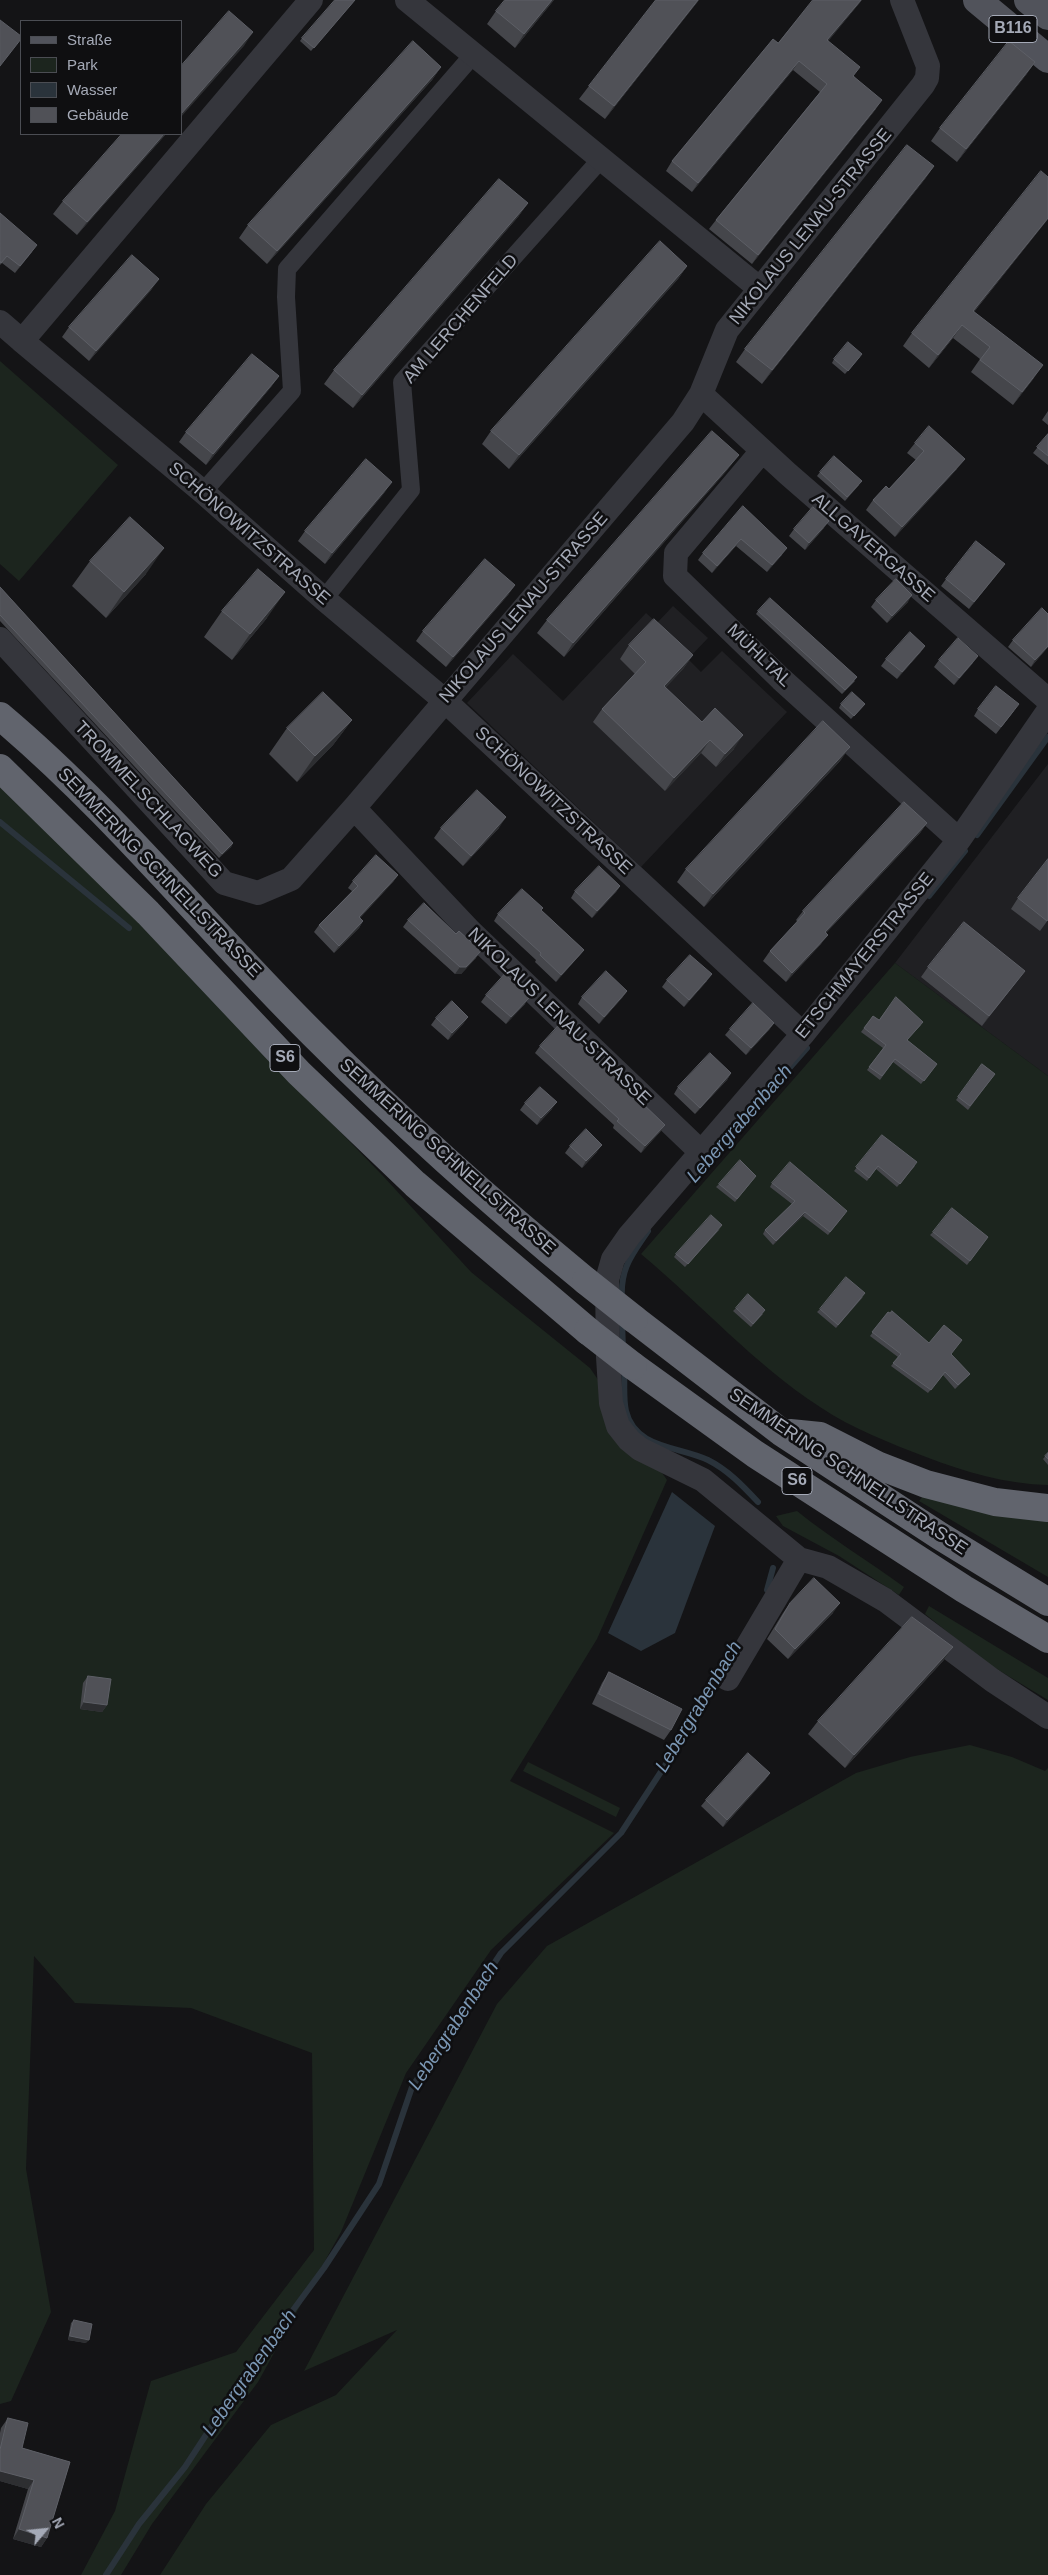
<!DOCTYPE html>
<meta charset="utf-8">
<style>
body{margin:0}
#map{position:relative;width:1048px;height:2575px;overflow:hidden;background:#141416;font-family:Helvetica,sans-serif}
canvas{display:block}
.legend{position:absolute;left:20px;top:20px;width:162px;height:115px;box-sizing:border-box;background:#0f0f11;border:1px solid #4b4d53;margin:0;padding:6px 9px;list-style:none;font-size:15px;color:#a5aab7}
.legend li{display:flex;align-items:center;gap:10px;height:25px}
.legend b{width:25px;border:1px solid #4b4d53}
.north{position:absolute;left:20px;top:2505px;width:50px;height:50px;-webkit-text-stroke:4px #0f0f11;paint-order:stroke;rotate:62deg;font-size:14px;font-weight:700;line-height:20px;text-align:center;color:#a5aab7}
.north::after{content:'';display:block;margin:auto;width:18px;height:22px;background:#a5aab7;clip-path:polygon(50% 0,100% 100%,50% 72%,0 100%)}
</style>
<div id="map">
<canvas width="1048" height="2575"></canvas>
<ul class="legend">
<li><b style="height:6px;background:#51535b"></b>Straße</li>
<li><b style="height:14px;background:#1c251e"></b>Park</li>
<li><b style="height:14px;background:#2a333b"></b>Wasser</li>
<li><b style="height:14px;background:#505157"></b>Gebäude</li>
</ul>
<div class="north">N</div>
</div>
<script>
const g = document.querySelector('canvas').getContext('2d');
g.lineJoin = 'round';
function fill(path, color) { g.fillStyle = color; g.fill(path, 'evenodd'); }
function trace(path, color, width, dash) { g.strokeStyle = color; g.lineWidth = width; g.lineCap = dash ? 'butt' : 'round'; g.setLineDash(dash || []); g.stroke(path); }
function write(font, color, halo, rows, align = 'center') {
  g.font = font + ' Helvetica,sans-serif'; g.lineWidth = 5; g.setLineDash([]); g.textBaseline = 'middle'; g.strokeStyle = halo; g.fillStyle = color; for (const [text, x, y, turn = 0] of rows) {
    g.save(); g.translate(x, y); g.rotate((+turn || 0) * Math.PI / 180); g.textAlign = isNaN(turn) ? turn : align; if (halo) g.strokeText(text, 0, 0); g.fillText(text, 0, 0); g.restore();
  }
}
const built = new Path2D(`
 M673,606L708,638L688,659L701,672L722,651L787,712L641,867L467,703L513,654L563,701L646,613L657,623Z
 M1048,764V1076L895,963Z`);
const green = new Path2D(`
 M0,361L118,465L19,581L0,564Z
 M0,782L12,792L384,1177L471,1272L590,1368L667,1480L597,1639L510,1781L614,1833L491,1950L406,2073L341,2232L258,2382L152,2524L121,2575H81L115,2511L151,2381L236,2352L314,2250L312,2053L191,2008L75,2003L34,1956L26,2169L51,2312L11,2401L0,2404Z
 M895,963L1048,1076V1485C1006,1484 965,1472 926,1457C890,1443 853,1429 820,1407C754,1364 701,1304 641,1254Z
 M923,1496L972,1510L1048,1519V1577L919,1501Z
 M797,1511C830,1538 869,1561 904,1587L899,1595L839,1556L783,1526L776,1516Z
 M929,1606L1048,1678V1700L985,1662L925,1614Z
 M970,1745L1012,1757L1045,1771L1048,1768V2575H160L206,2504L271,2425L336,2395L397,2330L304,2371L497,2004L547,1946L856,1773L910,1757Z
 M528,1762L620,1808L616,1817L523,1771Z`);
const water = new Path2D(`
 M672,1492L715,1526L675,1633L641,1651L608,1633Z`);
const stream = new Path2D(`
 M0,822L129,928
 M977,835L1048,737
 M929,896L965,851
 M764,1097L807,1048
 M622,1299C620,1268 632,1255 648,1231
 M622,1321L623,1349
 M624,1369C625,1382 623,1398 626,1411C635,1449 679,1446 708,1460C728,1470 743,1486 758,1502
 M767,1590L773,1568
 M106,2575L139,2524L185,2467L246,2374L324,2268L379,2184L412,2087L501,1953L621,1833L668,1761L720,1673`);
const pedestrian = new Path2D(`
 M203,492L292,391L286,297L287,269L473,55
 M324,599L411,490L402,382L602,158`);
const minor = new Path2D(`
 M311,0L22,341L203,492L324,599L444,700L803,1034
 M407,0L759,288
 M0,322L22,341
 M701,394L788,474L1048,700
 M762,451L676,553L675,576L781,679L959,840
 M0,639L224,883L258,893L291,879L354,808
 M1048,711L959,840L803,1034L629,1236L613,1259L607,1280L608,1357L611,1403L618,1426L629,1440L640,1449L703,1480L799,1559L828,1567L885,1600L992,1680L1048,1717
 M702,1153L470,931L354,808L683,422L701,394L727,330L923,85L927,78L928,66L902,0
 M728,1679L799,1559`);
const primary = new Path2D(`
 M977,0L1048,59
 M1028,0L1048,16`);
const motorway = new Path2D(`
 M0,716C114,812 207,929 313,1034C400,1121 491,1203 586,1281
 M0,768L148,913L299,1073L415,1184L588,1331
 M634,1319L781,1432L940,1536L1048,1602
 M633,1366L755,1454L964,1589L1048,1639
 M790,1433L820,1436L877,1465L926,1484L995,1502L1048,1508`);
const motorwayBridge = new Path2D(`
 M586,1281L634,1319
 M588,1331L633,1366`);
const wall = new Path2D(`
 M355,0L311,51L300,41L302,38Z
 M554,0L515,48L487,24L496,11Z
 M656,0H699L605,119L579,99L589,86Z
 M862,0L828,41L854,76L876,109L752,264L709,229L716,220L820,92L793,70L692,192L666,171L672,161L778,43Z
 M1035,62L1026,75L957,162L931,141L940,128Z
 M441,67L432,80L267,264L239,238L248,225Z
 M166,134L77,235L53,214L63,201Z
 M934,166L925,179L762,384L736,362L745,349Z
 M528,203L518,217L353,408L324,384L334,370Z
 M0,213L32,252L15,273L2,263L0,265Z
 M1048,219L974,312L1034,378L1013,405L971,372L980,359L953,338L929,368L903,346L912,333Z
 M687,266L678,279L509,469L482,444L491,431Z
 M152,289L89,361L62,337L69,327Z
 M860,357L845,374L832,363L834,359Z
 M279,376L271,387L206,465L179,442L186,432Z
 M1048,411V425L1042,420Z
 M1048,434V465L1033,453Z
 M915,443L957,469L895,537L866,510L873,500L889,489L916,460L907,453Z
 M729,468L564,657L537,633L547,620Z
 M820,472L859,485L845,501L817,476Z
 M385,492L325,564L298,541L305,531Z
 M743,506L782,555L767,572L736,546L712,573L698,560L703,553Z
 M824,528L805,550L789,536L794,529Z
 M90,561L146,574L106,618L72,586Z
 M1005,564L969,609L941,586L946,579Z
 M515,585L508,595L446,667L416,641L423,631Z
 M0,587L233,843L231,847L219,858L0,621Z
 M876,600L908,602L887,623L871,607Z
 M222,611L267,618L232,660L204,637Z
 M758,611L855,681L842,694L756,614Z
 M1048,614V647L1031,667L1008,647L1013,640Z
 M629,645L693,655L683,669L665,688L702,722L734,749L716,767L701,753L665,791L593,722L602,709L635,674L620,659Z
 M925,646L920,653L897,679L881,666L886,659Z
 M939,660L973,663L954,685L934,667Z
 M841,704H865L851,719L839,708Z
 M978,709L1014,711L996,734L974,716Z
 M352,720L333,745L297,782L269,754L287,728Z
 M841,760L704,907L677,882L686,869Z
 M927,823L920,833L826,933L821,944L786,982L763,961L770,951L798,922L796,920L803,911Z
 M441,828H499L463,866L434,838Z
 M398,875L393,882L360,918L363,921L359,928L334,953L314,932L319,925L352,891L348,888L353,881Z
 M620,886L616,892L592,918L571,898L575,891Z
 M1018,898L1048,920L1040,931L1011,909Z
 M542,911L584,950L579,956L556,982L535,962L536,960L494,921L498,914Z
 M408,920L476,958L461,974H455L403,927Z
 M928,967L1017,981L982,1026L921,977Z
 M667,980L707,981L684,1007L662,987Z
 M627,991L622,998L599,1024L578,1004L582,997Z
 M486,995L525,1004L506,1024L481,1002Z
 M873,1016L879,1020L921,1025L907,1040L937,1064L921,1084L893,1062L880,1080L867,1070L883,1048L861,1032Z
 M468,1017L463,1024L448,1040L431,1025L436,1018Z
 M774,1023L769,1030L746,1055L725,1035L730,1029Z
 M540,1046L665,1125L660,1132L641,1153L613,1128L614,1125L535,1053Z
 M982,1064L995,1074L968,1110L956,1100Z
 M731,1073L727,1080L695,1114L674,1094L678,1087Z
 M525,1103L552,1109L537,1125L520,1110Z
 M882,1135L915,1166L897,1187L876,1169L867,1181L854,1171Z
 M570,1146L597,1152L582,1168L565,1153Z
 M756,1176L735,1202L716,1187L719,1184Z
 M772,1183L845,1214L828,1235L803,1216L773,1245L763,1234L765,1230L792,1204L770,1187Z
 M720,1229L685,1267L674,1257L676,1254Z
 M933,1232L988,1237L967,1265L930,1235Z
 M863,1297L836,1328L817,1312L820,1309Z
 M736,1308L763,1314L751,1327L733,1311Z
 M888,1312L929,1343L951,1354L970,1374L955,1389L943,1375L928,1393L891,1366L898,1357L870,1336Z
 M1048,1453V1465L1043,1459Z
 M790,1603L833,1613L788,1659L767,1639L783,1613Z
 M953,1647L943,1661L845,1768L808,1734L818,1721Z
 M609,1672L671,1730L664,1740L592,1704L602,1683Z
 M88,1676L107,1705L102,1712L80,1709L83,1683Z
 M770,1773L765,1780L723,1827L701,1806L706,1800Z
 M74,2320L86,2343L68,2340L71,2323Z
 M8,2418L22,2448L70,2462L47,2538L41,2547L13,2539L28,2489L0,2481V2433L1,2428Z`);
const shadedWall = new Path2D(`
 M552,0H554L515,48L524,34Z
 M698,0H699L605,119L614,106Z
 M861,0H862L821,50L827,40Z
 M253,32L244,46L181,117V114Z
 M799,61L793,70L692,192L698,183Z
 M1035,62L1026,75L957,162L966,149Z
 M441,67L432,80L267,264L277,251Z
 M882,100L876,109L752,264L758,255Z
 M164,134H166L77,235L87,222Z
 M934,166L925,179L762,384L772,370Z
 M528,203L518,217L353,408L362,395Z
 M1048,218V219L964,324L973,311Z
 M37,245L32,252L15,273L20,266Z
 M687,266L678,279L509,469L519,455Z
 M159,279L152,289L89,361L96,351Z
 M962,325L953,338L929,368L938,355Z
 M1043,365L1034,378L1013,405L1022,392Z
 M279,376L271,387L206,465L213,454Z
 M739,455L729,468L564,657L573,643Z
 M965,459L957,469L895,537L902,527Z
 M392,482L385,492L325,564L332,553Z
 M829,521L824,528L805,550L809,543Z
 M741,539L736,546L712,573L717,566Z
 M164,548L146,574L106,618L124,592Z
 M787,548L782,555L767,572L772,565Z
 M1005,564L1000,571L969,609L974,602Z
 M515,585L508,595L446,667L453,657Z
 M285,592L267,618L232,660L250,634Z
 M912,595L908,602L887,623L892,616Z
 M925,646L920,653L897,679L902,672Z
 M1048,646V647L1031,667L1035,660Z
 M693,655L683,669L654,700L664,686Z
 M978,656L973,663L954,685L959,678Z
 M352,720L333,745L297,782L315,756Z
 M743,735L734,749L716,767L725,754Z
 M710,740L701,753L665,791L674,778Z
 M850,747L841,760L704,907L713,894Z
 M506,817L499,828L463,866L471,856Z
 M927,823L920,833L818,941L825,932Z
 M233,843L231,847L219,858L222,854Z
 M398,875L393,882L354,924L359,917Z
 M620,886L616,892L592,918L597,911Z
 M363,921L359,928L334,953L339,946Z
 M828,935L821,944L786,982L792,973Z
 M584,950L579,956L556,982L561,975Z
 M481,951L476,958L461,974H455L460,967Z
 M1025,971L1017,981L982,1026L989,1016Z
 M712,974L707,981L684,1007L689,1000Z
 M627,991L622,998L599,1024L604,1017Z
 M530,997L525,1004L506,1024L511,1017Z
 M468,1017L463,1024L448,1040L452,1033Z
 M774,1023L769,1030L746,1055L751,1048Z
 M731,1073L727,1080L695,1114L700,1108Z
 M557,1102L552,1109L537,1125L541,1118Z
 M665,1125L660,1132L641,1153L645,1146Z
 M602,1145L597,1152L582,1168L586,1161Z
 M805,1212L803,1216L773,1245L776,1241Z
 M840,1603L833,1613L788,1659L795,1649Z
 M953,1647L943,1661L845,1768L854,1755Z
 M84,1702L107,1705L102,1712L80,1709Z
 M770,1773L765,1780L723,1827L727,1820Z
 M70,2336L89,2340L86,2343L68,2340Z
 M0,2471L34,2480L28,2489L0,2481Z
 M19,2529L47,2538L41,2547L13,2539Z`);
const building = new Path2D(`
 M335,0H355L314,48L302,38Z
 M505,0H552L524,34L496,11Z
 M656,0H698L614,106L589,86Z
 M813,0H861L827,40L860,67L853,76L882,100L758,255L716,220L827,84L799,61L698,183L672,161L773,39L778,43Z
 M229,11L253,32L181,114V66Z
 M0,20L21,36V39L0,66Z
 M413,41L441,67L277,251L248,225Z
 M1009,41L1035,62L966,149L940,128Z
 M122,134H164L87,222L63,201Z
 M907,145L934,166L772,370L745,349Z
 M1041,171L1048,177V218L973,311L1043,365L1022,392L980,360L990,347L962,325L938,355L912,333Z
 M499,179L528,203L362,395L334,370Z
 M0,213L37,245L20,266L7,256L1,263L0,261Z
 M660,241L687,266L519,455L491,431Z
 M132,255L159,279L96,351L69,327Z
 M848,342L862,354L848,371L834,359Z
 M252,354L279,376L213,454L186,432Z
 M929,426L965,459L902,527L873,500L886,486L889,489L924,451L915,443Z
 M712,431L739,455L573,643L547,620Z
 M1048,434V456L1037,447Z
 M834,456L862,481L847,497L820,472Z
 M366,459L392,482L332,553L305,531Z
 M743,506L787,548L772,565L741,539L717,566L703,553Z
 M813,507L829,521L809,543L794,529Z
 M130,517L164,548L124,592L90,561Z
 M976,541L1005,564L974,602L946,579Z
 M485,559L515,585L453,657L423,631Z
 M258,569L285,592L250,634L222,611Z
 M896,579L912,595L892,616L876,600Z
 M0,587L233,843L222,854L0,615Z
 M770,598L857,677L845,690L758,611Z
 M1042,608L1048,614V646L1035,660L1013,640Z
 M654,619L693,655L664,686L702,722L715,708L743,735L725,754L710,740L674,778L602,709L646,662L629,645Z
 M910,632L925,646L902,672L886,659Z
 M958,638L978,656L959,678L939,660Z
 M996,686L1019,704L1001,727L978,709Z
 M323,692L352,720L315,756L287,728Z
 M852,692L865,704L854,716L841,704Z
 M823,721L850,747L713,894L686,869Z
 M477,790L506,817L471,856L441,828Z
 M904,802L927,823L825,932L828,935L792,973L770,951L805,913L803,911Z
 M376,855L398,875L359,917L363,921L339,946L319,925L358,886L353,881Z
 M1048,859V919L1047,921L1018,898Z
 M599,866L620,886L597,911L575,891Z
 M522,889L543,908L541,910L584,950L561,975L540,955L541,953L498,914Z
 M424,903L456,934L459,931L481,951L466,967H460L408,920Z
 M964,922L1025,971L989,1016L928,967Z
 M690,955L712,974L689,1000L667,980Z
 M606,971L627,991L604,1017L582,997Z
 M505,974L530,997L511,1017L486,995Z
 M896,997L923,1022L907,1040L937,1064L924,1081L895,1059L882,1076L869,1067L886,1045L864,1028L873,1016L879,1020Z
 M452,1001L468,1017L452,1033L436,1018Z
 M753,1003L774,1023L751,1048L730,1029Z
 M560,1024L665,1125L645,1146L617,1121L619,1119L540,1046Z
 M710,1053L731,1073L700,1108L678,1087Z
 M982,1064L995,1074L970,1106L958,1097Z
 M540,1087L557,1102L541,1118L525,1103Z
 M586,1129L602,1145L586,1161L570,1146Z
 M882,1135L917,1162L900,1184L878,1166L869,1178L856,1167Z
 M740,1160L756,1176L737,1199L719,1184Z
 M790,1162L847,1211L830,1232L805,1212L776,1241L765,1230L795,1201L772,1183Z
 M952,1208L988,1237L970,1261L933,1232Z
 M711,1215L722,1225L688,1264L676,1254Z
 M846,1277L865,1293L838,1325L820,1309Z
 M748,1294L765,1310L753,1324L736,1308Z
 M892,1311L929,1343L944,1325L962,1340L951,1354L970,1374L958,1385L945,1372L931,1390L893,1363L901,1354L872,1332L888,1312L890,1313Z
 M1048,1453V1459L1045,1456Z
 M814,1578L840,1603L795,1649L775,1629L790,1603Z
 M912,1617L953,1647L854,1755L818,1721Z
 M609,1672L682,1709L671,1730L599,1694Z
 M88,1676L111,1679L107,1705L84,1702Z
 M748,1753L770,1773L727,1820L706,1800Z
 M74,2320L92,2324L89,2340L70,2336Z
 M8,2418L28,2423L22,2448L70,2462L47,2538L19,2529L34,2480L0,2471V2450Z`);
const shields = [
 [1013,29,48],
 [285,1058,30],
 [797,1481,30]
];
const shieldNames = [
 ["B116",1013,29],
 ["S6",285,1058],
 ["S6",797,1481]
];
const streetNames = [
 ["NIKOLAUS LENAU-STRASSE",811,227,-51],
 ["AM LERCHENFELD",461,319,-49],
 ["SCHÖNOWITZSTRASSE",249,534,41],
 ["ALLGAYERGASSE",873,548,41],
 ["NIKOLAUS LENAU-STRASSE",524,608,-49],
 ["MÜHLTAL",759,656,44],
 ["TROMMELSCHLAGWEG",148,800,47],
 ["SCHÖNOWITZSTRASSE",553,801,43],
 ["SEMMERING SCHNELLSTRASSE",159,873,46],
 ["ETSCHMAYERSTRASSE",865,956,-51],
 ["NIKOLAUS LENAU-STRASSE",559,1017,44],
 ["SEMMERING SCHNELLSTRASSE",447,1157,42],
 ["SEMMERING SCHNELLSTRASSE",848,1472,34]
];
const waterNames = [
 ["Lebergrabenbach",740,1124,-49],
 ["Lebergrabenbach",699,1707,-59],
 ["Lebergrabenbach",454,2026,-57],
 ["Lebergrabenbach",250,2373,-55]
];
fill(built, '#202023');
fill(green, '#1c251e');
fill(water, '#2a333b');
trace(stream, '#2a333b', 6);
trace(pedestrian, '#35363c', 18);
trace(minor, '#35363c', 24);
trace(primary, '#51535b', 28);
trace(motorway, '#61646d', 28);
trace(motorwayBridge, '#61646d', 28);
fill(wall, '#45464b');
fill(shadedWall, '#2d2e31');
fill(building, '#505157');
trace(building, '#5d5f66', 1);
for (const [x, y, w] of shields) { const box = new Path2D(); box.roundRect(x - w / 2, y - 13.5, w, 27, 4); g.fillStyle = '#0f0f11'; g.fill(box); trace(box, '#a5aab7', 1); }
write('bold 16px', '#a5aab7', null, shieldNames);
write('18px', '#a5aab7', '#0f0f11', streetNames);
write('italic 19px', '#7b97b4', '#0f0f11', waterNames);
</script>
